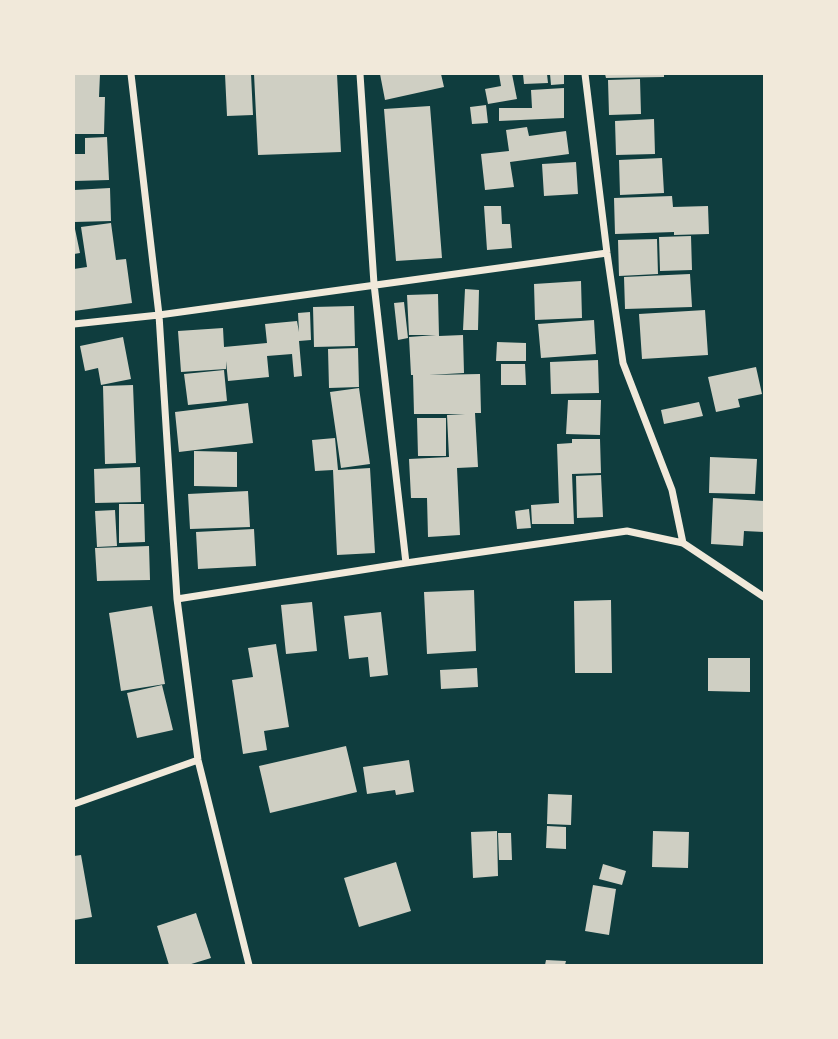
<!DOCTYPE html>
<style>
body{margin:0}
#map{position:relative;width:838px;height:1039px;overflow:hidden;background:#0f3d3e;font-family:"DejaVu Sans",sans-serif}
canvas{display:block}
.frame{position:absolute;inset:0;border:75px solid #f1e9da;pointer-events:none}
</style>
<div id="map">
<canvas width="838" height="1039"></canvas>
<div class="frame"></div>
</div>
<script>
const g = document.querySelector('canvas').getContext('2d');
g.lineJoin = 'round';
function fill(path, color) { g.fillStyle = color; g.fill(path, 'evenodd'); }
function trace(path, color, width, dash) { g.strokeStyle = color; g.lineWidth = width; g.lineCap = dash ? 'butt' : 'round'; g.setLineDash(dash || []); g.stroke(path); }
const building = new Path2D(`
 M74,74H100L99,97H105L104,134H74Z
 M225,74H251L253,115L227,116Z
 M254,74H337L341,152L258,155Z
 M380,74H441L444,87L385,100Z
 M499,74H512L517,99L488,104L485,89L501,86Z
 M523,74H547L548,83L524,84Z
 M550,74H564V84L551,85Z
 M605,74H664V77L606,78Z
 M640,79L641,114L609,115L608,80Z
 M564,88V118L499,121V108H532L531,90Z
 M486,105L488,123L472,124L470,107Z
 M430,106L442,258L396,261L384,109Z
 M654,119L655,154L616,155L615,121Z
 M527,127L529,136L566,131L569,154L510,162L514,187L485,190L481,154L509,151L506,130Z
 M107,137L109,180L74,181V154H85V138Z
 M662,158L664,193L620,195L619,160Z
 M576,162L578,194L544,196L542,164Z
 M110,188L111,221L74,222V190Z
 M672,196L673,207L708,206L709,234L674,235V232L615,234L614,198Z
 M484,206H501L502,224H510L512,248L487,250Z
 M111,223L116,260L126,259L132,303L74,311V269L87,267L81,227Z
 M74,229H75L80,253L74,254Z
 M691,236L692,270L660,271L659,237Z
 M657,239L658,274L619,276L618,240Z
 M690,274L692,307L625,309L624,277Z
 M581,281L582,318L535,320L534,284Z
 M465,289L479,290L478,330H463Z
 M438,294L439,336L463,335L464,373L429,375L480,374L481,413H475L478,467L457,468L460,535L428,537L427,498H411L409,459L449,457L447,415L465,414H414L413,375H411L409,337L436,335H409L407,295Z
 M404,302L408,338L398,340L394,303Z
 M354,306L355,346L314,347L313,307Z
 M705,310L708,355L642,359L639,314Z
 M310,312L311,340L299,341L302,376L294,377L292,354L267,356L269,377L228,381L226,361V369L181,372L178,331L223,328L224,347L267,343L265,324L297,321L299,332L298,313Z
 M594,320L596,354L541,358L538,324Z
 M123,337L131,379L101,385L98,368L85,371L80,346Z
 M497,342L526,343V361H496Z
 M358,348L359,387L329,388L328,349Z
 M598,360L599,393L551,394L550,362Z
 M501,364H525L526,385H501Z
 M756,367L762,394L738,399L740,407L716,412L708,377Z
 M224,370L227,401L188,405L184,374Z
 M133,385L136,463L105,464L103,386Z
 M359,388L370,464L341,468L330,392Z
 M568,400H601L600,435L566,434Z
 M699,402L703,416L664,424L661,410Z
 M248,403L253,443L179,452L175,412Z
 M417,418H446V456H418Z
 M335,438L338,470L370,468L375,553L337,555L333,470L315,471L312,440Z
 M572,439H600L601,473L572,474L574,524H532L531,505L559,503L557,444L572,443Z
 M194,451L237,452V487L194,486Z
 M710,457L757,459L755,494L709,493Z
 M140,467L141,502L95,503L94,469Z
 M601,475L603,517L577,518L576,476Z
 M248,491L250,527L190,529L188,494Z
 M713,498L764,501V532L744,531L743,546L711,544Z
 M119,504H144L145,542L119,543Z
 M529,509L531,528L517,529L515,511Z
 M115,510L117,546L97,547L95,511Z
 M254,529L256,566L198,569L196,532Z
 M149,546L150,580L97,581L95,548Z
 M474,590L476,651L427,654L424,592Z
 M611,600L612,673H575L574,601Z
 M312,602L317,651L286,654L281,605Z
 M152,606L165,684L121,691L109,613Z
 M381,612L388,675L370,677L368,657L349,659L344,616Z
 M276,644L289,727L264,731L267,750L243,754L232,680L253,677L248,648Z
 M708,658H750V692L708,691Z
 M477,668L478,687L441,689L440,670Z
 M162,685L173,730L137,738L127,693Z
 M346,746L357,792L270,813L259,766Z
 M409,760L414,792L396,795L395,790L367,794L363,767Z
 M548,794L572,795L571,825L547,824Z
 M547,826L566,827V849L546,848Z
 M497,831L498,876L473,878L471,832Z
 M653,831L689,832L688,868L652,867Z
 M498,833H511L512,860H499Z
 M81,855L92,917L74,920V856Z
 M396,862L411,911L359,927L344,878Z
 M603,864L626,871L622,885L599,879Z
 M593,885L616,889L609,935L585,931Z
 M196,913L211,958L188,965H169L157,926Z
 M546,960L566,961L565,965H545Z`);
const minor = new Path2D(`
 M131,74L159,315L177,599L198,760L249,965
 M360,74L374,284L406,563
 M585,74L607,253L623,363L672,490L683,543
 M74,324L159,315L607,253
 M177,599L406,563L627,531L683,543L764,597
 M74,804L198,760`);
fill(building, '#cfcfc3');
trace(minor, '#f1e9da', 7);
</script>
